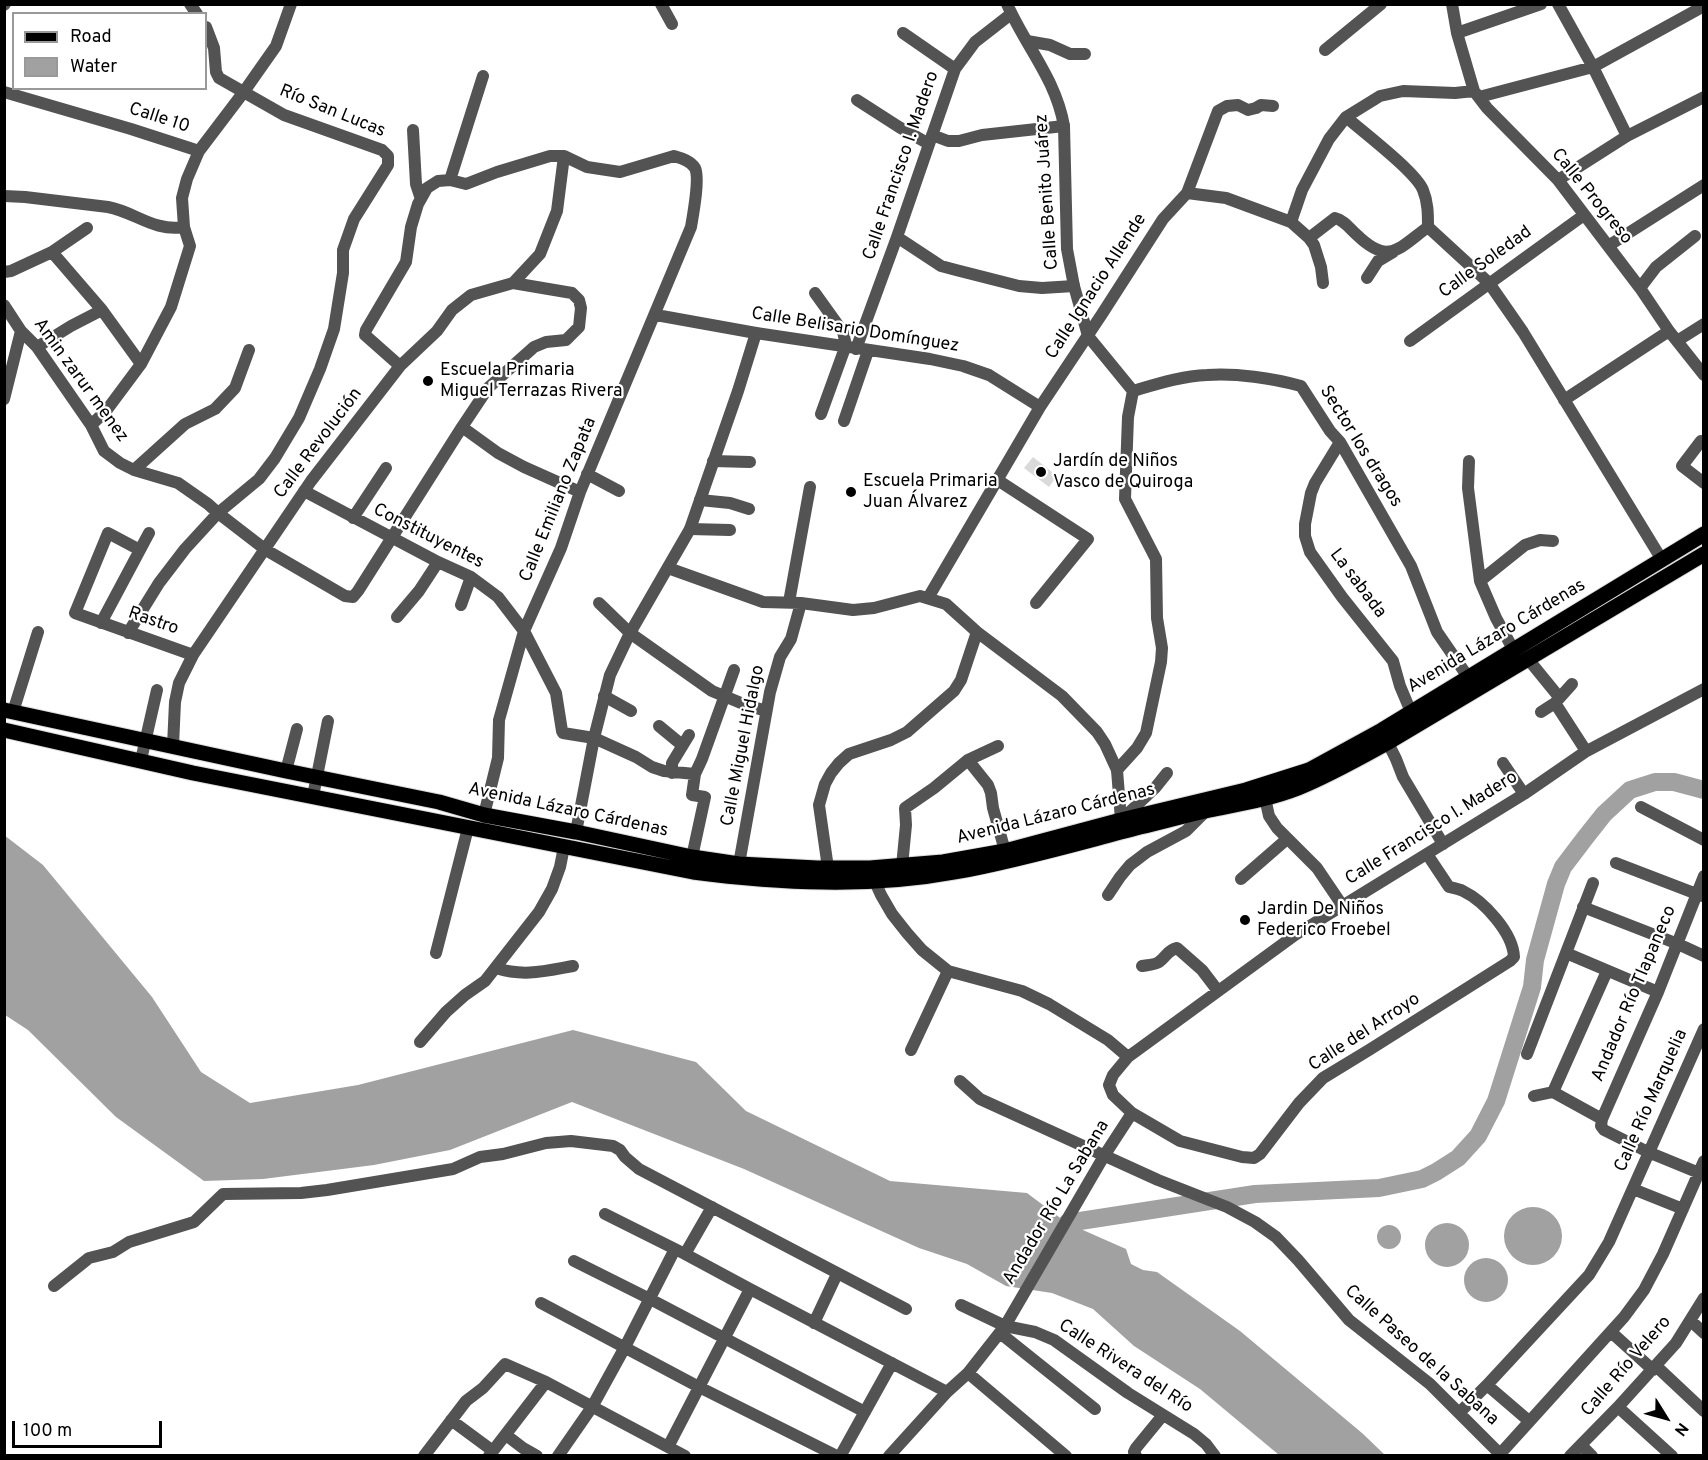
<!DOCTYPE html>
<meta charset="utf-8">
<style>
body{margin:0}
#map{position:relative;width:1708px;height:1460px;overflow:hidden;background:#fff;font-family:Overpass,sans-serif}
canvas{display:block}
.frame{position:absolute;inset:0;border:6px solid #000;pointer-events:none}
.legend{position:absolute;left:12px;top:12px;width:195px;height:78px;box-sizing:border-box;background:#fff;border:2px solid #999;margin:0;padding:8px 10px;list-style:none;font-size:18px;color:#000}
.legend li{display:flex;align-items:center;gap:12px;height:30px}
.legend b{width:30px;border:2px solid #999}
.north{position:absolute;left:1636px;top:1388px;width:60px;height:60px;-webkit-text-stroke:4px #fff;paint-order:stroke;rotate:127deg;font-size:16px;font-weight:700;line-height:24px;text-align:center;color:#000}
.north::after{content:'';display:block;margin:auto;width:21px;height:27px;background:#000;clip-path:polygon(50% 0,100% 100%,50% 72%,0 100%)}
.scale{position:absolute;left:12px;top:1421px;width:150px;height:27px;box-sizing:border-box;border:3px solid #000;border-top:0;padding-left:8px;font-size:18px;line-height:21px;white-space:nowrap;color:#000;-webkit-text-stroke:4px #fff;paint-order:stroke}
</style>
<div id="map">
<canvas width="1708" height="1460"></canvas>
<div class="frame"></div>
<ul class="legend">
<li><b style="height:8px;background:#000"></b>Road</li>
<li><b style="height:16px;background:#a1a1a1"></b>Water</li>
</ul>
<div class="north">N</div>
<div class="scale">100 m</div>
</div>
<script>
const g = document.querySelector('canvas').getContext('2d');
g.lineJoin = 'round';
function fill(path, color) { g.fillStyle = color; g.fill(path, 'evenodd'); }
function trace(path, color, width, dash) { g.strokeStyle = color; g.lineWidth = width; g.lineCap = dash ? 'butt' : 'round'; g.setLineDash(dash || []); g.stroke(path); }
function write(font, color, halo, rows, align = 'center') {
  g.font = font + ' Overpass,sans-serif'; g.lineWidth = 4.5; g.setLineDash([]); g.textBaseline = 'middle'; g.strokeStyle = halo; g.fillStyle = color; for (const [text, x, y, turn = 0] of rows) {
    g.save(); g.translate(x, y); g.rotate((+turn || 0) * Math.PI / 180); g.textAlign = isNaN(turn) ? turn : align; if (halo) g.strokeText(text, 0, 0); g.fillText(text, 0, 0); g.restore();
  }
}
const green = new Path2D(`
 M1033,457L1057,476L1049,487L1024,468Z`);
const water = new Path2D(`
 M4,835L43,865L152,997L201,1072L250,1103L358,1085L573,1030L696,1062L746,1111L890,1181L1027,1193L1067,1223L1126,1249L1131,1264L1143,1270L1157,1272L1240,1331L1362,1433L1385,1455H1279L1200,1389L1134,1346L1093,1309L1052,1293L1006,1286L967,1264L919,1248L744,1169L572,1102L450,1150L374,1165L263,1179L204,1181L116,1117L28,1030L5,1015Z
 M1504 1236a29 29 0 1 1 58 0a29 29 0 1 1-58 0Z
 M1425 1245a22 22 0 1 1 44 0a22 22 0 1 1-44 0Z
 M1377 1237a12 12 0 1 1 24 0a12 12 0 1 1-24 0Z
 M1464 1280a22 22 0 1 1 44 0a22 22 0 1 1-44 0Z`);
const river = new Path2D(`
 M1067,1223L1255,1194L1379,1188L1422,1179L1436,1172L1458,1158L1478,1136L1496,1101L1532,987L1535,960L1556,884L1563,867L1585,838L1604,814L1630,790L1655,782H1674L1704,790`);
const minor = new Path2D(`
 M190,4L197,14
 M661,4L672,24
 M1452,4L1457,33L1474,91L1487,108L1558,180L1640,288L1669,331L1704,375
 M1558,4L1593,67L1627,136
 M4,5L5,4
 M903,33L955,69
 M1457,33L1541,4
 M1027,41L1050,45L1070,54H1085
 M1325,50L1381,4
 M4,92L131,129L199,151
 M1479,97L1593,67L1704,6
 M857,100L899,127L929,144
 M1346,117C1363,132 1416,172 1423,190C1428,202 1428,214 1428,227L1489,283L1523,332L1662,560
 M413,130L416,184L421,199
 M932,135L948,141H959L982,135L1064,126
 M450,180L483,76
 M1558,180L1627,136L1704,97
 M1187,193L1226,198L1291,222L1309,238L1314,245L1321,267L1323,283
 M4,196L25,197L108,207C135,212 154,232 184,227
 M1291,222L1302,190L1329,139L1346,117L1380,96L1403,91L1455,93L1474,91
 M897,237L941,266L956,270L1019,286L1042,288L1074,286
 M1309,238L1335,218C1344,220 1350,229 1357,235C1389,266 1399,248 1428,227
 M1608,246L1704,185
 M52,252L102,310L141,364
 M4,272L11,271L52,252L87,228
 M1367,278L1378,261L1393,252
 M513,283L540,254L557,211L564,156
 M1640,288L1656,267L1695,236
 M815,293L843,332L846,345L821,414
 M4,305L21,331L37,347L91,425L104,451L120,463L134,470L178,483L208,504L218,513L266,550L345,596L353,597L358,591L462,427L488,388L534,347L546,342L566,340L579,327L581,308L579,300L572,293L513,283L471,295L452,310L437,331L400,366L311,481L193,655L179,683L175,702L173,746
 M656,315L756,333L930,359L963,366L989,375L1040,407
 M1410,341L1584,215
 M1677,341L1704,324
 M37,347L71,326L102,310
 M856,349L897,237L955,69L975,42L1011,14
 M400,366L365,335L366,330L406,262L411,227L418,204L427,188L438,181L450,180L466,184L497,172L550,156H564L587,167L620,172L674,156C681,158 691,161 695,168C700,178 693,215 691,227L580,492L561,548L524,631L499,720L498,758L484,815
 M1133,391C1157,384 1182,376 1207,375C1236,373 1272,378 1301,386L1330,431L1340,442L1411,566L1437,632L1468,677
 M4,399L21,331
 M1564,400L1669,331
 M844,421L868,351
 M91,425L106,411L141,364L171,307L190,246L184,227L182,198L187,179L199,151L243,93L276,46L291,4
 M462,427L498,453L524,467L580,492
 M1701,441L1682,466L1704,483
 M1340,442L1315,483L1311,493L1305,524V536L1310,552L1342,597L1393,661L1400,686L1411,712L1418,718
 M713,461L750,462
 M1469,461L1468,488L1480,581L1496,618L1513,649
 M134,470L185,424L215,409L235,388L249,350
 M587,474L619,491
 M996,479L1088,539L1036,603
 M304,491L438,562L471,577L498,597L524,631L556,693L562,731L563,733L594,738L636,757L652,767L664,771L695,774
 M700,500L730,503L749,509
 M353,518L386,468
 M690,529L730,530
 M140,550L108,533L75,613L193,655
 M668,568L763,602L801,603L853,610L874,608L920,596L946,604L977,632L1062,696L1097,732L1105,744L1117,770
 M1480,581L1525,545L1540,540L1553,541
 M928,598L1040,407L1102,314L1163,219L1187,193L1218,111L1227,106L1238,105L1248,110L1256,108L1261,105L1273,106
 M789,602L810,487
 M599,603L630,633L712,691L741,703L766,711
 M461,605L471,577
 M397,617L419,591L438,562
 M101,623L149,533
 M128,633L159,583L185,549L218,513L259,479L275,458L299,418L320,369L334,329L343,273V250L354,219L388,165V156L382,150L284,115L219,78L216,72L214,48L206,27
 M1528,659L1559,697
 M604,696L631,711
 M1555,703L1586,751
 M13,712L38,632
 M1541,712L1555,703L1572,684
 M659,726L682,745
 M1384,735L1396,759L1403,777L1443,844
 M141,760L157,690
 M968,760L988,785L991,793L993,808L1005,851
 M1503,763L1524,794
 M286,771L297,729
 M672,773V763L689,735
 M313,796L328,721
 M1265,798L1269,816L1277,828L1317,868L1342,905
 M1641,807L1704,840
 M1121,820L1155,788L1167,773
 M1427,854L1449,887C1453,888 1459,889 1463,891C1484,901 1513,933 1514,957L1510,961L1369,1050L1323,1078L1299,1103L1260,1154L1254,1158L1242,1157L1180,1141L1132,1113L1113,1095L1109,1085L1113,1075L1128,1057L1295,935L1524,794L1585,752L1704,689
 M692,857L705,797L692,795L695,774L702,759L734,670
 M1616,863L1702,896
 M739,864L770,692L780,657L791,639L801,603
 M902,866L906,825L905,808L934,788L968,760L998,746
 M828,868L819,805L825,784L831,773L839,763L849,754L891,740L907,732L954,691L961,680L977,632
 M872,875L881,895L892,914L907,933L922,950L948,971L1022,991L1049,1004L1108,1040L1128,1057
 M1704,876L1658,992L1602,1119L1601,1126L1604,1130L1648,1152L1704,1175
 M1241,879L1287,839
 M1108,895L1120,877L1130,865L1147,852L1186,831L1206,811
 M1583,907L1678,944L1704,956
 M436,953L468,828
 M1566,953L1658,992
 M1142,966C1147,965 1153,965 1157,963C1165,959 1167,950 1177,948L1202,970L1218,991
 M496,968C524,977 545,971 573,966
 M911,1050L948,971
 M1527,1054L1593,883
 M960,1081L980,1099L1158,1180L1227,1207L1255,1222L1276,1237L1298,1260L1349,1320L1430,1384L1502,1456
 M1553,1092L1607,971
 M1534,1096L1553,1092L1602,1119
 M1633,1189L1683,1209
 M605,1214L685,1254L750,1289L947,1392
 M685,1254L712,1207
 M574,1261L650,1299L865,1412
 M54,1286L89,1258L113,1252L129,1242L194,1222L223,1194L301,1193L327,1190L453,1169L480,1157L503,1154L546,1143L571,1141L613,1146L620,1150L625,1157L639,1169L906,1309
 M541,1303L699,1387L837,1456
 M961,1305L1005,1326L1035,1332L1054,1340L1128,1393L1194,1434L1206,1444L1215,1456
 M1691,1321L1704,1333
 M814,1323L837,1274
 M1611,1332L1653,1370
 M1000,1333L1095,1409
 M1656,1366L1704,1411
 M968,1373L1066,1456
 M1487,1385L1529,1421
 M1618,1407L1672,1456
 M1460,1412L1487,1385L1589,1275L1609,1242L1704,1029
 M451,1420L493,1451
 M506,1435L523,1448L537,1456
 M1581,1445L1592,1456
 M668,1447L750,1289
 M1500,1454L1624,1317L1644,1290L1663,1254L1704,1161
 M424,1456L466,1401L483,1388L505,1364L546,1382L685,1456
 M489,1456L546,1382
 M558,1456L592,1407L625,1347L675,1249
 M839,1456L842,1453L892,1363
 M889,1456L947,1392L968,1373L1005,1326L1104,1156L1132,1113
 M1136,1456L1134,1452L1136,1448L1163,1415
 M1570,1456L1618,1407L1676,1343L1704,1298`);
const tertiary = new Path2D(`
 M1007,4C1026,47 1056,79 1064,126L1067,249L1074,286L1088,336L1133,391L1128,417L1125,499L1156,559L1157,618L1162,648L1161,662L1146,733L1137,748L1117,770L1121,820
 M576,832L594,738L610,675L630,633L690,529L738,391L756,333
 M420,1042L446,1012L465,995L485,981L539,912L552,889L560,867L564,847`);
const primary = new Path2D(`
 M4,710L286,771L439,802L484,815L576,832L692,857L739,864L817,868H870L943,862L1005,851L1121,820L1246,790L1309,770L1382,730L1704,534
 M4,730L193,773L693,872C779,883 869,888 955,872C1017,861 1078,843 1140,827C1163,822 1186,815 1210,810C1239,804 1270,799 1298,788C1328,776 1358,759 1387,743L1704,554`);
const markers = [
 [428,381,6,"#000"],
 [1041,472,6,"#000"],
 [851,492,6,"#000"],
 [1245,920,6,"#000"]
];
const streetNames = [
 ["Río San Lucas",332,112,22],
 ["Calle 10",159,119,18],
 ["Calle Francisco I. Madero",902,166,-71],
 ["Calle Benito Juárez",1048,192,-94],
 ["Calle Progreso",1591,197,51],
 ["Calle Soledad",1486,263,-36],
 ["Calle Ignacio Allende",1097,287,-57],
 ["Calle Belisario Domínguez",855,331,9],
 ["Amin zarur menez",80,381,54],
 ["Calle Revolución",319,444,-53],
 ["Sector los dragos",1360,447,58],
 ["Calle Emiliano Zapata",559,500,-68],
 ["Constituyentes",428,537,27],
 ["La sabada",1357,584,53],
 ["Rastro",153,622,19],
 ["Avenida Lázaro Cárdenas",1497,637,-31],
 ["Calle Miguel Hidalgo",744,746,-79],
 ["Avenida Lázaro Cárdenas",568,811,12],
 ["Avenida Lázaro Cárdenas",1056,815,-14],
 ["Calle Francisco I. Madero",1432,829,-32],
 ["Andador Río Tlapaneco",1635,994,-67],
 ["Calle del Arroyo",1365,1033,-33],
 ["Calle Río Marquelia",1652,1101,-66],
 ["Andador Río La Sabana",1057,1203,-59],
 ["Calle Paseo de la Sabana",1421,1356,42],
 ["Calle Rivera del Río",1125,1367,33],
 ["Calle Río Velero",1627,1367,-49]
];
const poiNames = [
 ["Escuela Primaria",440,371],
 ["Miguel Terrazas Rivera",440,392],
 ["Jardín de Niños",1053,462],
 ["Vasco de Quiroga",1053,483],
 ["Escuela Primaria",863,482],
 ["Juan Álvarez",863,503],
 ["Jardin De Niños",1257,910],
 ["Federico Froebel",1257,931]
];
fill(green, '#dadada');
fill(water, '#a1a1a1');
trace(river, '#a1a1a1', 18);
trace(primary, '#dbdbdb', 17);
trace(minor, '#535353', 12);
trace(tertiary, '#535353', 12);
trace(primary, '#000', 15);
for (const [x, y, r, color] of markers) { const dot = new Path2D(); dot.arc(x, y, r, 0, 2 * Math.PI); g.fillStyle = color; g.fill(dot); trace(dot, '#fff', 2); }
write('18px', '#000', '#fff', streetNames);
write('18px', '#000', '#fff', poiNames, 'left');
</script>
